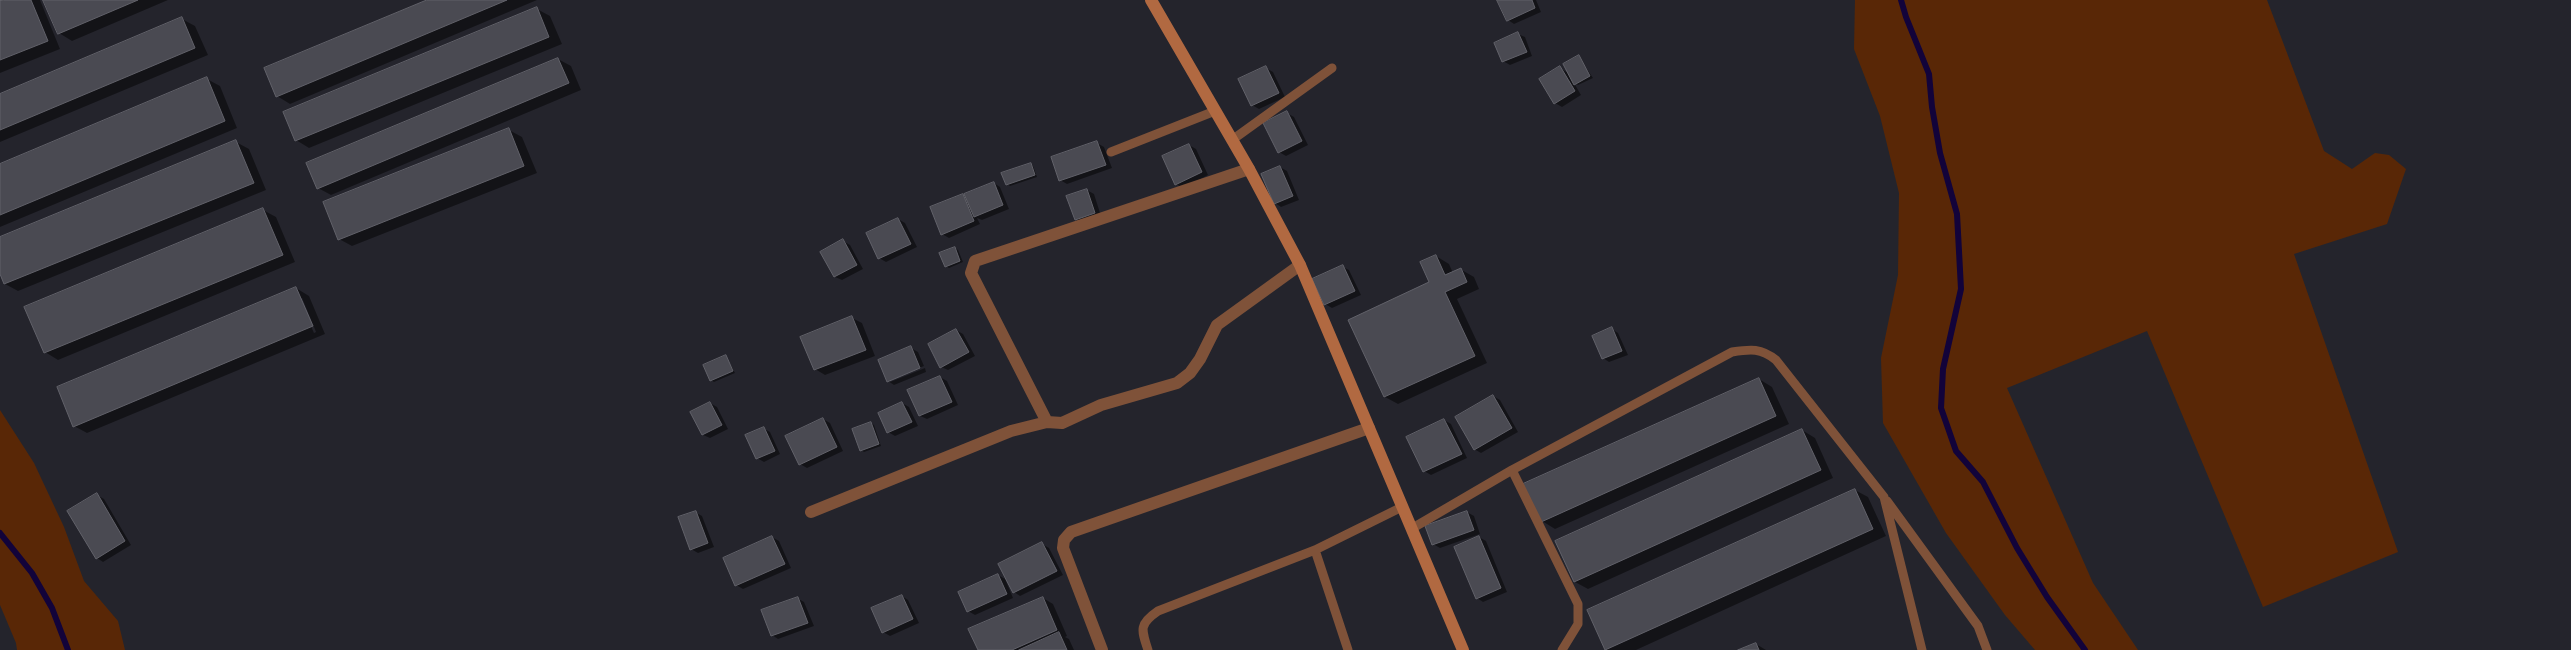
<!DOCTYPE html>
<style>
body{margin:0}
canvas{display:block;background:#24242c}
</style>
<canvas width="2571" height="650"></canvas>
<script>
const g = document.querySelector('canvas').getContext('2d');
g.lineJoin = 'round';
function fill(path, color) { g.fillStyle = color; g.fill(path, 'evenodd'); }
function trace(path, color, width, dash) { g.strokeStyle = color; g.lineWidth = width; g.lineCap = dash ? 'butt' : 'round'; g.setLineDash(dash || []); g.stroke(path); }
const green = new Path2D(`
 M1855,0H2267L2324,151L2352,169L2375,153L2389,155L2406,169L2387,224L2294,254L2398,552L2263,607L2147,331L2007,388L2093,583L2138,650H2035L2005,615L1946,533L1883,423L1881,358L1898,275L1899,193L1880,116L1854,49Z
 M0,410L34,463L64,527L84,581L118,621L125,650H17L16,643L0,605Z`);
const shadow = new Path2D(`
 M7,0H40L60,49L0,73V3Z
 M44,0H168L72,41L59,33Z
 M430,0H537L290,104L277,96Z
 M1498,0H1536L1541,12L1514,24L1508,20Z
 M537,9L550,16L562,44L309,148L296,140Z
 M182,19L195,26L208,55L0,142V95Z
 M1518,34L1525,37L1532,56L1510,65L1503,61Z
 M1579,57L1593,78L1578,85L1574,83L1581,95L1562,107L1555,103L1560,68L1570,74Z
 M558,59L571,66L581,90L331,195L318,188Z
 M1266,68L1273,72L1285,97L1259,109L1252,105Z
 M207,79L220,86L237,128L0,227V165Z
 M1287,113L1294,117L1308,145L1286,156L1279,152Z
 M509,130L522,137L537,173L352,246L339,239Z
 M236,142L249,149L266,190L18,291L5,284L0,271V238Z
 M1097,143L1104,147L1112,168L1067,184L1060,180Z
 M1189,145L1196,149L1208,175L1183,188L1176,184Z
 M1030,164L1033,166L1037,177L1010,186L1007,184Z
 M1280,167L1287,171L1299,200L1281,207L1275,203Z
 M994,183L1000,187L1009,209L982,220L977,218L980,224L949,238L942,234L931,208Z
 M1087,190L1094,194L1101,216L1083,223L1076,219Z
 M263,210L276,217L295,262L58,360L45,352Z
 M898,219L905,223L917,247L886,262L879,258Z
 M843,241L850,245L863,269L842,280L835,277L822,252Z
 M955,248L958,250L963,262L949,268L946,266Z
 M1436,256L1449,264L1453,273L1460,269L1474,277L1479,289L1457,299L1487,363L1398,404L1385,397L1349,321L1431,283Z
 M1343,267L1349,270L1361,295L1332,308L1325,304Z
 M296,288L309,296L325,334L87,433L74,426ZM299,298H302L316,332L314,333Z
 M852,318L862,323L875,356L825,375L815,369Z
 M1612,329L1618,333L1628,355L1609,362L1603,358Z
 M956,330L963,334L975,356L948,370L941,367Z
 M911,348L918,352L924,366L890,379V382L925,368L926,372L894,385L888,381Z
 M726,357L735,373L714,382L711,380Z
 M940,377L947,381L958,405L927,419L920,416Z
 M1759,379L1772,387L1789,424L1555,529L1542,521Z
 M1493,396L1500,400L1518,432L1481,453L1474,449Z
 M710,403L717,407L728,429L710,438L703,435Z
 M902,403L909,407L918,426L895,436L888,432Z
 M823,419L830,423L843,451L807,468L800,464Z
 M1444,420L1451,424L1467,458L1431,475L1424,471Z
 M871,423L874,425L881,446L864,452L861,450Z
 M763,428L770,432L780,454L764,462L757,458Z
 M1802,430L1815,438L1833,478L1588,589L1575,582L1557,542Z
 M1855,490L1868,497L1886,536L1636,650H1607L1589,611Z
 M97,495L104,499L131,545L103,562L97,558Z
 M695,512L702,516L714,547L698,553L691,549Z
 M1467,512L1474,516L1480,534L1440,548L1433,544Z
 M772,537L779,541L791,568L743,589L736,585Z
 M1479,537L1486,541L1507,592L1483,602L1477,598Z
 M1042,544L1049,548L1063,575L1020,596L1014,592Z
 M998,575L1005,579L1013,598L975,615L968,611Z
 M902,596L908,600L919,623L890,636L883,632Z
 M797,598L804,602L814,626L778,639L772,635Z
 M1043,598L1053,604L1067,636L1065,637L1069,639L1074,650H979Z
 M1756,644L1766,650H1741Z`);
const stream = new Path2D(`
 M1901,0L1906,17L1929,74L1932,107L1940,153L1957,214L1961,289L1943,369L1941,408L1956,451L1983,482L2017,548L2047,597L2085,650
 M0,533L32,573L52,608L68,650`);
const building = new Path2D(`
 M4,0H31L48,41L0,60V1Z
 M43,0H138L58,34Z
 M427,0H507L276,97L264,68Z
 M1497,0H1532L1535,8L1507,21Z
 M537,7L549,37L295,141L283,112Z
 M182,17L195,48L0,130V94Z
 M1518,32L1527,52L1502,62L1494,43Z
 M1579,55L1590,76L1574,85L1563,64Z
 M558,58L569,83L317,189L306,163Z
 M1266,66L1279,93L1251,106L1238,79Z
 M1560,66L1575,91L1554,104L1539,79Z
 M207,77L225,121L0,215V164Z
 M1287,111L1302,141L1278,153L1263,123Z
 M509,128L524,166L338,240L323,202Z
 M236,140L254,183L4,284L0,274V237Z
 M1097,141L1106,165L1059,181L1051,157Z
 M1189,144L1202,172L1175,185L1162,156Z
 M1031,163L1035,175L1006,185L1001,173Z
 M1280,166L1293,196L1274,204L1261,174Z
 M994,182L1003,205L974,217L964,194Z
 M1087,189L1095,213L1075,220L1066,196Z
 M963,194L974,221L941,235L930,207Z
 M263,208L283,255L44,353L24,307Z
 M898,218L911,244L878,259L866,233Z
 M843,239L857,265L834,277L820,252Z
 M955,247L960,261L945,267L939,253Z
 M1436,255L1445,275L1461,268L1467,282L1445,292L1475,356L1384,397L1348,320L1429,282L1420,262Z
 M1343,265L1355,291L1324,305L1312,279Z
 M296,287L313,326L73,427L57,387Z
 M852,316L866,350L814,370L800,337Z
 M1612,327L1622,351L1602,359L1592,336Z
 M956,329L969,352L940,368L928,344Z
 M911,346L920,368L887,382L878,360Z
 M726,355L733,371L710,381L703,365Z
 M940,376L952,402L919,416L907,390Z
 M1759,378L1776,416L1541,522L1523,484Z
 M1493,395L1512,428L1474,450L1455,417Z
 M710,402L722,425L702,435L690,412Z
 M902,402L912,422L887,433L878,413Z
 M823,418L837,447L799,465L785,436Z
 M1444,419L1462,454L1423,472L1406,437Z
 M871,422L879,444L860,451L852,429Z
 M764,427L775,451L756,459L745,435Z
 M1802,429L1821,470L1574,582L1555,541Z
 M1855,489L1873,529L1605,650L1587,610Z
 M97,493L125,541L96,559L67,511Z
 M696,511L708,543L690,550L678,517Z
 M1467,511L1474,530L1432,545L1425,526Z
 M772,536L785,564L735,586L723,558Z
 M1479,536L1501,588L1476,599L1454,547Z
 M1042,542L1057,571L1013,593L998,564Z
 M998,574L1007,594L967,612L958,592Z
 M902,595L913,619L882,633L871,608Z
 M798,597L808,623L771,636L761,610Z
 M1043,597L1057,630L1012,650H978L968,629Z
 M1059,632L1067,650H1019Z
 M1756,643L1759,650H1738Z`);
const lane = new Path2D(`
 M1232,140L1332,68
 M1111,152L1215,111
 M1512,470L1578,604V624L1562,650
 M1887,501L1978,626L1987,650
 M1411,529L1512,470L1732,352C1751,349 1761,348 1776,360L1884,497L1922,650
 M1315,550L1348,650
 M1148,650C1141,629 1139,624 1158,611L1315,550L1402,507`);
const street = new Path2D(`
 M1047,422L971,273L975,261L1249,169
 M811,512L1011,431L1047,422L1062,423L1101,405L1177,383L1190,373L1200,359L1217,325L1300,265
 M1102,650L1063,548L1064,540L1071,532L1369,428`);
const secondary = new Path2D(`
 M1151,0L1249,169L1300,265L1463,650`);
fill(green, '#592706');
fill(shadow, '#0007');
trace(stream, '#12033a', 6);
fill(building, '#4a4a52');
trace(building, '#616169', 1);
trace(lane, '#7f5239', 9);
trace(street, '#7f5239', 12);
trace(secondary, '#b16941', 12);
</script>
